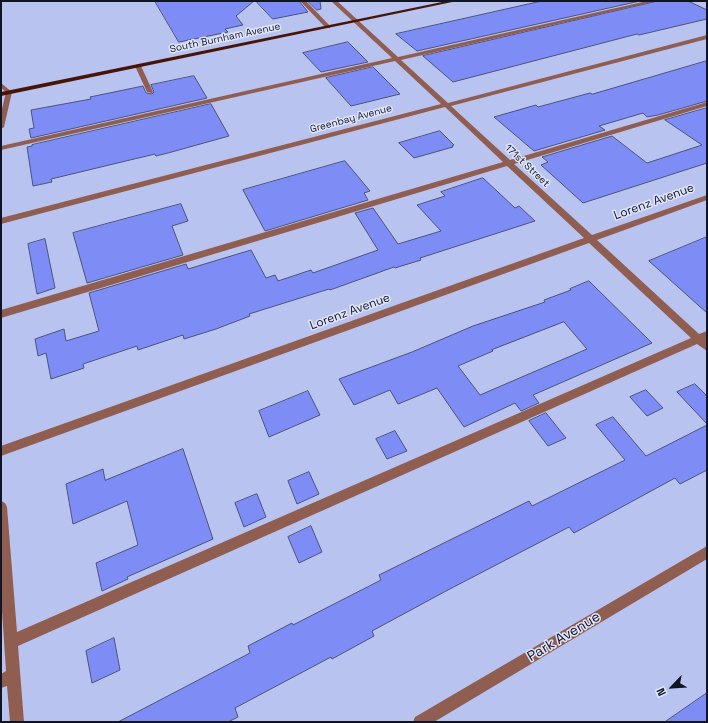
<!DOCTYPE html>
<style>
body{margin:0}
#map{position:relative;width:708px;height:723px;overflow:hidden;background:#b9c3ef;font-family:"Space Grotesk",sans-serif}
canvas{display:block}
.frame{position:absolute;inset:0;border:2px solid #111423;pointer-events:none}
.north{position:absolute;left:652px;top:667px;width:40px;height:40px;-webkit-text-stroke:3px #e0e5fc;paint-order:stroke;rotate:245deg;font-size:11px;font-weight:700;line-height:16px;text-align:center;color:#111423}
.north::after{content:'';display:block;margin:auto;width:14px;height:18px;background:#111423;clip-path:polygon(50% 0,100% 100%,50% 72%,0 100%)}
</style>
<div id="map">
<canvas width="708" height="723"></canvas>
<div class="frame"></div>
<div class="north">N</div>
</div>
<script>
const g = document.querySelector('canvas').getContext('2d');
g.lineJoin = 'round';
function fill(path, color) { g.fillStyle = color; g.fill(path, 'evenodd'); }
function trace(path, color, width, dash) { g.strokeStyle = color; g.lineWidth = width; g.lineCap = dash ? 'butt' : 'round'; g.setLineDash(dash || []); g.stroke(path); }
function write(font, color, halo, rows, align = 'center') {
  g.font = font + ' "Space Grotesk",sans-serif'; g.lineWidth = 3; g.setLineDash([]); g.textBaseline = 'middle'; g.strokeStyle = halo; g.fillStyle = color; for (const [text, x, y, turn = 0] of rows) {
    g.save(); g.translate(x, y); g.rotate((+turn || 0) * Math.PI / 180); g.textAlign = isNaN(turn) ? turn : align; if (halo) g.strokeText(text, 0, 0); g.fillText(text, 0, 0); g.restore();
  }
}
const building = new Path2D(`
 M155,1H254L236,16L243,25L225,29L228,32L179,42Z
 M256,1H299L308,12L273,19Z
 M308,1H320L321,9L317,10Z
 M542,1H640L417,51L396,34Z
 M658,1H688L707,10V19L639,35L637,34L453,82L423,56Z
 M348,42L368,62L321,72L303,53Z
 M707,61V101L658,115L647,117L643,113L599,126L605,130L534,151L494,117L536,105L538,107L590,93L592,94Z
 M373,67L400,94L351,106L326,78Z
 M194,76L207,98L31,138L29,129L34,128L31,110L91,99L90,97L143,86L146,93L152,94L154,92L151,85Z
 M211,104L229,136L168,153L156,156L155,154L51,179L52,182L33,186L27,147L32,146V145Z
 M707,108V163L679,172L583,203L541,165L548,162L542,157L612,136L647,163L702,145L665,120Z
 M440,131L454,145L452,146L453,147L414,158L399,143Z
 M345,161L370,191L364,193L368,200L265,231L243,190Z
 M483,178L515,208L519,206L535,221L420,258L421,260L395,268L394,267L330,290L329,289L249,314L250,316L216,329L184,339L183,335L138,350L137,346L83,364L84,368L51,379L46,353L38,356L35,339L64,329L66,341L99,331L89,293L186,264L188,269L251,250L266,278L275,275L278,281L311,270L313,273L378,250L355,213L373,208L398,244L441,231L417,205L445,196L441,192Z
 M181,204L188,221L172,226L183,255L87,283L73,233Z
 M707,237V313L649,261Z
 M45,239L55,288L37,294L28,244Z
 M589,281L652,343L533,395L539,403L521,411L515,403L464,427L437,388L398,404L390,390L354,405L339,379L412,352L473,326L545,302L544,300L571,290L570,289ZM564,322L587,349L480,395L458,366L493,351L492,350Z
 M695,384L707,396V424L677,392Z
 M646,390L663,408L647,416L630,397Z
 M308,391L320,415L269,437L259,411Z
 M546,413L566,438L548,446L529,421Z
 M613,417L646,456L707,425V470L680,484L675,478L574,533L569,527L446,591L372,631L374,636L332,659L331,657L235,708L238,717L228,722H118L250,653L248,646L292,623L293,625L381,580L379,575L529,501L532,506L625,460L596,425Z
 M395,431L407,451L387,459L376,439Z
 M183,449L213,539L127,577L128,579L102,591L96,563L138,545L127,501L73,524L66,484L103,469L105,480Z
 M309,472L319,494L297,504L288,481Z
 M257,494L266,517L244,527L235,503Z
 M311,526L322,552L299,563L288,537Z
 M114,638L120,670L92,683L86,651Z
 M707,693V722H665Z`);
const minor = new Path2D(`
 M300,1H306L330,26V28H326Z
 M331,1H337L398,57L647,1H657L401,60L448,103L707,35V39L451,106L510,160L707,102V106L514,164L592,235L707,195V200L597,240L699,334L707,331V339L706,340L707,341V351L697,344L18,646L24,722H10L7,686L1,688V674L6,671L1,596V501L5,503L7,507L17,632L691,338L589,243L1,456V446L584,238L507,166L1,318V310L503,162L445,107L1,224V218L441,104L395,61L1,150V146L392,58Z
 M138,64L141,66L153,92L152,93L147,92L135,66Z
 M1,83L12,92L4,127L1,129V113L6,92L1,88Z
 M707,546V559L434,722H413L415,717Z`);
const major = new Path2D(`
 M447,1H457L1,96V92Z`);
const farStreetnames = [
 ["South Burnham Avenue",225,38,-12],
 ["Greenbay Avenue",351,119,-15],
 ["171st Street",527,166,43]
];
const streetNames = [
 ["Lorenz Avenue",654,202,-20],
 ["Lorenz Avenue",350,312,-20]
];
const nearStreetnames = [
 ["Park Avenue",564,637,-31]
];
fill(building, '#7e8df6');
trace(building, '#4c537a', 1);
fill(minor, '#905e51');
fill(major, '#461508');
write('10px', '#111423', '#e0e5fc', farStreetnames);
write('12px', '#111423', '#e0e5fc', streetNames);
write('14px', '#111423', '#e0e5fc', nearStreetnames);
</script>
